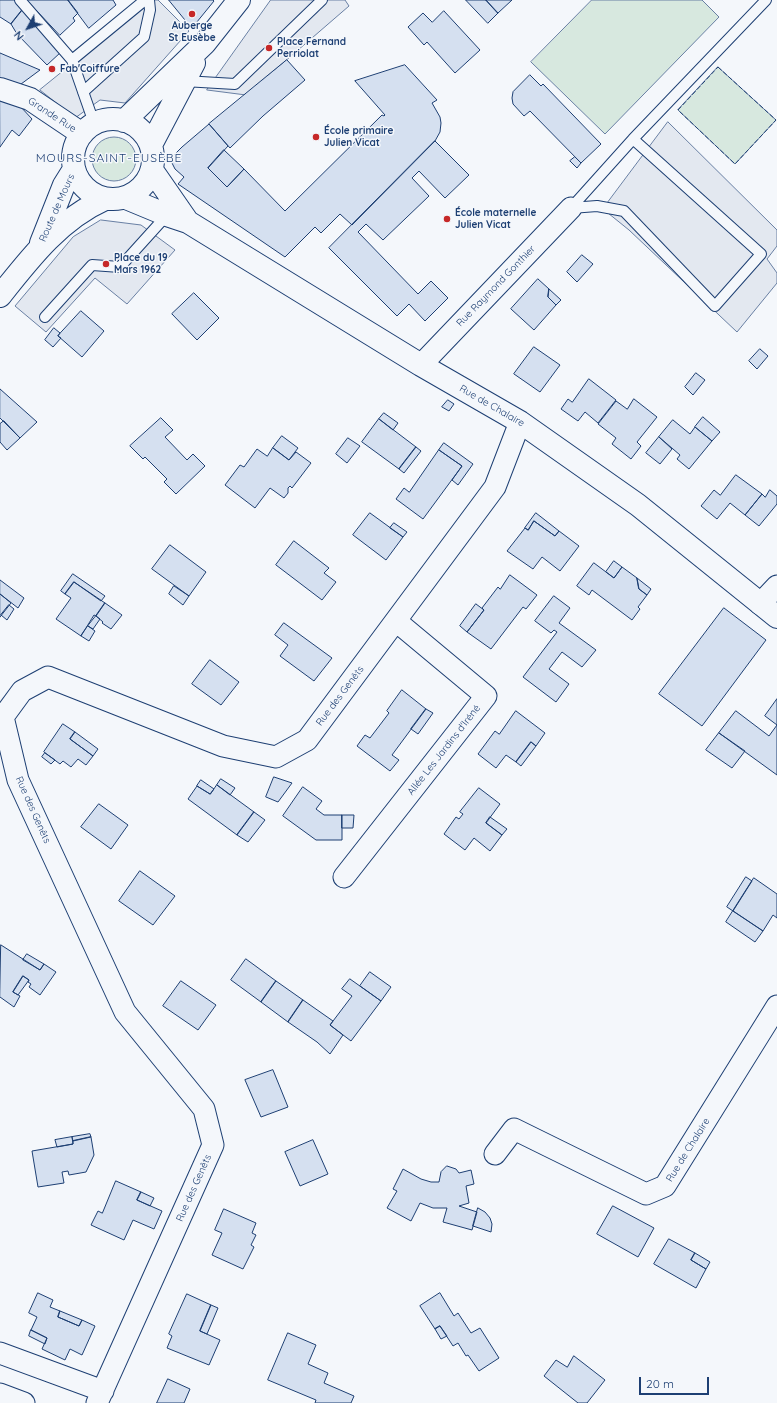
<!DOCTYPE html>
<meta charset="utf-8">
<style>
body{margin:0}
#map{position:relative;width:777px;height:1403px;overflow:hidden;background:#f4f7fb;font-family:Quicksand,sans-serif}
canvas{display:block}
.north{position:absolute;left:8px;top:8px;width:40px;height:40px;-webkit-text-stroke:3px #f4f7fb;paint-order:stroke;rotate:230deg;font-size:11px;font-weight:700;line-height:16px;text-align:center;color:#1d3f73}
.north::after{content:'';display:block;margin:auto;width:14px;height:18px;background:#1d3f73;clip-path:polygon(50% 0,100% 100%,50% 72%,0 100%)}
.scale{position:absolute;left:639px;top:1377px;width:70px;height:18px;box-sizing:border-box;border:2px solid #1d3f73;border-top:0;padding-left:5px;font-size:12px;line-height:14px;white-space:nowrap;color:#1d3f73;-webkit-text-stroke:3px #f4f7fb;paint-order:stroke}
</style>
<div id="map">
<canvas width="777" height="1403"></canvas>
<div class="north">N</div>
<div class="scale">20 m</div>
</div>
<script>
const g = document.querySelector('canvas').getContext('2d');
g.lineJoin = 'round';
function fill(path, color) { g.fillStyle = color; g.fill(path, 'evenodd'); }
function trace(path, color, width, dash) { g.strokeStyle = color; g.lineWidth = width; g.lineCap = dash ? 'butt' : 'round'; g.setLineDash(dash || []); g.stroke(path); }
function write(font, color, halo, rows, align = 'center') {
  g.font = font + ' Quicksand,sans-serif'; g.lineWidth = 3; g.setLineDash([]); g.textBaseline = 'middle'; g.strokeStyle = halo; g.fillStyle = color; for (const [text, x, y, turn = 0] of rows) {
    g.save(); g.translate(x, y); g.rotate((+turn || 0) * Math.PI / 180); g.textAlign = isNaN(turn) ? turn : align; if (halo) g.strokeText(text, 0, 0); g.fillText(text, 0, 0); g.restore();
  }
}
const green = new Path2D(`
 M592,0H702L719,17L605,134L531,62Z
 M718,67L776,120L735,164L678,110Z
 M92 159a22 22 0 1 1 44 0a22 22 0 1 1-44 0Z`);
const parking = new Path2D(`
 M151,0H158L189,31L125,103L100,100L75,118L40,90Z
 M271,0H345L349,6L246,95L207,90Z
 M668,122L777,230V246L767,259L777,273V283L737,332L629,230L603,209Z
 M101,220L141,225L175,250L127,304L95,278L46,332L15,306L73,237Z`);
const building = new Path2D(`
 M0,0H16L23,9L11,24L0,17Z
 M27,0H68L78,13L73,18L75,21L60,35Z
 M68,0H113L116,5L89,28Z
 M169,0H213L214,1L192,28Z
 M466,0H486L498,13L488,23Z
 M486,0H512L498,13Z
 M23,9L33,23L61,52L47,65L17,34L11,24Z
 M444,11L480,50L455,73L427,42L424,45L408,27L423,13L432,22Z
 M0,53L40,70L17,87L0,81Z
 M287,60L305,80L263,116L230,148L209,124Z
 M405,65L437,100L432,103L440,117L441,123L440,132L435,141L352,225L340,214L321,233L315,227L285,257L178,184L184,177L175,169L171,161L172,157L182,147L209,124L228,146L208,168L227,187L244,169L285,211L382,115L384,116L385,115L355,81Z
 M530,75L541,86L543,84L601,144L581,163L530,111L524,116L513,104L512,98L513,92Z
 M0,100L20,106L32,119L19,136L12,130L0,147Z
 M435,141L469,175L445,198L419,171L412,178L429,196L383,240L366,224L358,232L418,294L431,281L448,298L425,321L409,304L397,316L329,248Z
 M224,150L244,169L227,187L208,168Z
 M575,157L581,163L577,168L570,161Z
 M582,255L593,264L577,282L567,272Z
 M538,279L549,289L548,297L556,305L534,330L511,309Z
 M549,289L561,300L556,305L548,297Z
 M194,293L219,318L197,340L172,314Z
 M81,311L104,331L82,357L58,336Z
 M54,328L60,333L58,336L61,338L53,347L45,340Z
 M534,347L560,365L540,392L514,374Z
 M760,349L768,356L757,369L749,361Z
 M696,373L705,380L693,395L685,387Z
 M589,379L616,400L598,423L585,412L578,421L561,409L568,399L572,402Z
 M0,389L37,422L20,438L0,418Z
 M634,399L657,417L637,442L641,446L631,459L612,444L616,438L598,424L616,401L627,409Z
 M448,400L454,404L449,411L442,407Z
 M384,413L398,423L393,430L379,419Z
 M703,417L720,432L712,441L695,427Z
 M161,418L173,430L165,437L187,460L193,454L205,466L176,494L164,482L167,479L145,457L143,459L130,446Z
 M379,419L416,447L399,469L362,442Z
 M673,420L690,434L695,427L712,441L689,469L677,459L680,455L659,437Z
 M4,421L20,438L7,450L0,442V424Z
 M282,436L298,448L289,460L273,448Z
 M659,437L672,449L660,464L646,453Z
 M348,438L360,446L347,463L336,454Z
 M444,443L473,464L458,485L452,480L462,466L439,450Z
 M416,447L421,451L404,473L399,469Z
 M273,448L289,460L296,452L311,463L292,488L290,486L288,488V493L284,498L270,488L255,508L225,485L240,465L244,467L257,449L267,456Z
 M439,450L462,466L423,519L396,499L404,488L409,492Z
 M736,475L762,494L745,515L730,503L717,519L701,506L714,490L720,495Z
 M770,490L777,496V504L759,526L745,515L762,494L765,497Z
 M370,513L403,537L386,560L353,535Z
 M536,513L559,531L555,536L534,521L528,530L525,528Z
 M534,521L555,536L559,531L579,546L560,571L542,557L533,569L507,551L525,528L528,530Z
 M394,523L407,532L403,537L390,528Z
 M294,541L329,568L324,573L336,582L322,600L276,565Z
 M170,545L206,572L189,596L152,569Z
 M614,561L622,567L614,578L606,572Z
 M594,563L614,578L622,567L637,578L639,589L647,595L638,607L640,609L632,620L592,590L589,595L577,586Z
 M73,574L105,596L101,601L74,582L65,594L61,591Z
 M510,575L537,595L526,609L523,607L491,649L467,632L484,610L482,608L498,587L500,589Z
 M637,578L651,589L647,595L639,589Z
 M0,580L24,598L18,608L0,594Z
 M74,582L105,603L96,616L94,615L81,636L56,619L71,598L65,594Z
 M174,586L189,596L183,605L169,594Z
 M0,594L11,603L0,617Z
 M554,596L570,608L559,623L596,650L582,667L562,652L549,669L569,684L556,702L523,677L557,632L554,630L551,633L535,621Z
 M105,603L122,615L111,629L102,623L103,622L96,616Z
 M476,604L484,610L467,632L460,626Z
 M9,605L14,609L7,620L1,615Z
 M724,608L766,640L702,726L659,694Z
 M96,616L100,619L93,629L88,626Z
 M284,623L332,658L314,681L280,656L288,645L275,635Z
 M88,626L95,631L89,641L81,636Z
 M210,660L239,682L221,705L192,684Z
 M402,690L426,709L392,755L399,760L390,771L357,746L365,735L370,738L389,713L387,711Z
 M777,699V725L765,716Z
 M426,709L433,713L418,734L411,729Z
 M516,711L545,733L536,746L531,742L516,762L506,755L496,768L478,754L495,731L499,734Z
 M736,711L769,736L777,725V775L719,733Z
 M63,724L75,732L70,739L93,756L86,765L78,759L71,767L63,761L60,764L44,752Z
 M75,732L98,749L93,756L70,739Z
 M719,733L745,751L732,768L706,750Z
 M531,742L536,746L521,766L516,762Z
 M45,753L55,760L51,764L42,757Z
 M274,777L292,783L278,802L266,797Z
 M221,779L235,788L230,795L217,785Z
 M201,780L214,789L210,794L197,786Z
 M217,785L254,812L237,835L188,799L197,786L210,794Z
 M303,787L322,801L316,809L324,815H342V840H316L283,816Z
 M479,788L500,804L486,823L502,835L490,851L474,838L465,850L444,834L456,817L459,819L463,814L460,812Z
 M99,804L128,825L111,849L81,827Z
 M254,812L265,820L248,842L237,835Z
 M342,815H354L353,828H342Z
 M490,817L507,829L502,835L486,823Z
 M140,871L175,896L153,925L119,901Z
 M746,877L752,881L733,911L727,907Z
 M754,878L777,894V918L773,915L763,931L733,911Z
 M733,911L763,931L755,942L726,922Z
 M1,945L40,970L44,964L56,972L40,995L29,987L31,984L28,982L29,980L23,976L13,992L20,996L14,1007L0,997Z
 M27,954L44,964L40,970L23,960Z
 M246,959L276,981L261,1002L231,980Z
 M370,972L391,987L381,1001L360,986Z
 M23,976L29,980L18,995L13,992Z
 M350,979L381,1001L351,1041L330,1025L352,996L342,989Z
 M181,981L216,1005L198,1030L163,1006Z
 M276,981L303,1000L288,1022L261,1002Z
 M303,1000L333,1021L330,1025L343,1035L330,1054L317,1042L288,1022Z
 M273,1070L288,1107L261,1117L245,1080Z
 M90,1134L91,1137L73,1141L72,1137Z
 M72,1137L73,1144L57,1147L55,1140Z
 M91,1137L94,1155L86,1172L69,1175L68,1171L62,1172L64,1183L38,1187L32,1151L73,1144V1141Z
 M313,1140L328,1174L300,1186L285,1152Z
 M447,1166L456,1169L459,1173L471,1170L474,1184L466,1186L469,1203L459,1206L477,1212L472,1230L443,1222L447,1208H433L420,1203L411,1221L387,1208L397,1191L393,1189L403,1169L421,1179L431,1182H439L441,1172Z
 M116,1181L141,1192L137,1200L162,1211L154,1229L133,1220L124,1240L91,1225L98,1211L102,1213Z
 M141,1192L154,1198L150,1206L137,1200Z
 M613,1206L654,1228L638,1257L597,1234Z
 M478,1208L485,1212L490,1218L492,1224L491,1232L473,1226Z
 M224,1209L256,1223L252,1233L256,1235L251,1245L254,1247L243,1269L212,1255L222,1233L215,1230Z
 M669,1239L695,1253L691,1260L706,1269L696,1288L654,1264Z
 M695,1253L710,1262L706,1269L691,1260Z
 M38,1293L53,1300L50,1307L60,1311L58,1317L79,1326L82,1320L95,1326L82,1355L70,1349L65,1360L42,1349L47,1338L31,1330L37,1317L29,1313Z
 M440,1293L454,1316L458,1313L471,1333L480,1328L499,1358L479,1371L468,1355L466,1356L458,1343L453,1346L440,1326L435,1329L420,1306Z
 M187,1294L211,1305L200,1331L220,1340L209,1365L167,1348L172,1336L169,1334Z
 M211,1305L218,1308L207,1334L200,1331Z
 M60,1311L82,1320L79,1326L58,1317Z
 M440,1326L447,1336L441,1339L435,1329Z
 M31,1330L47,1338L45,1344L29,1336Z
 M288,1333L316,1345L308,1364L328,1373L324,1383L354,1396L351,1403H315L316,1400L268,1380Z
 M574,1356L605,1380L587,1403H578L544,1376L556,1360L567,1367Z
 M168,1379L190,1389L184,1403H157Z`);
const lane = new Path2D(`
 M20,0L72,60L94,123
 M72,60L145,0
 M184,81L235,84L322,0
 M83,92L144,37L150,10L149,0
 M633,139L761,254L715,306L624,211L597,206L571,208Z
 M633,139L766,0
 M45,317L92,265L120,267L167,215`);
const street = new Path2D(`
 M421,365L571,208
 M760,604L777,586
 M344,877L486,696L396,621
 M495,1154L514,1129L646,1194L665,1186L777,1006
 M0,1353L103,1391
 M0,1394L24,1403
 M97,1403L213,1145L204,1109L125,1012L18,780L3,717L22,691L48,677L223,746L276,757L307,740L495,487L520,422`);
const secondary = new Path2D(`
 M0,89L30,99L82,134
 M73 159a40 40 0 1 1 80 0a40 40 0 1 1-80 0Z
 M124,121L205,43L239,0
 M151,145L194,63
 M152,170L188,222
 M126,198L167,215L188,222L421,365L520,422L638,505L777,617
 M41,243L64,185L74,169
 M0,296C30,258 60,219 105,199`);
const fence = new Path2D(`
 M718,67L776,120L735,164L678,110Z`);
const markers = [
 [192,14,4,"#c62828"],
 [269,48,4,"#c62828"],
 [52,69,4,"#c62828"],
 [316,137,4,"#c62828"],
 [447,219,4,"#c62828"],
 [106,264,4,"#c62828"]
];
const poiNames = [
 ["Auberge",192,26,"center"],
 ["St Eusèbe",192,38,"center"],
 ["Place Fernand",277,42],
 ["Perriolat",277,54],
 ["Fab'Coiffure",60,69],
 ["École primaire",324,131],
 ["Julien Vicat",324,143],
 ["École maternelle",455,213],
 ["Julien Vicat",455,225],
 ["Place du 19",114,258],
 ["Mars 1962",114,270]
];
const streetNames = [
 ["Grande Rue",52,115,33],
 ["Route de Mours",57,208,-66],
 ["Rue Raymond Gonthier",496,286,-46],
 ["Rue de Chalaire",492,406,30],
 ["Rue des Genêts",340,696,-53],
 ["Allée Les Jardins d'Iréné",444,750,-52],
 ["Rue des Genêts",33,810,66],
 ["Rue de Chalaire",688,1150,-58],
 ["Rue des Genêts",194,1188,-66]
];
const quarterNames = [
 ["MOURS-SAINT-EUSÈBE",109,158]
];
fill(green, '#d7e8df');
trace(green, '#687fa3', 1);
fill(parking, '#e3e8f0');
trace(parking, '#687fa3', 1);
fill(building, '#d5e0f0');
trace(building, '#1d3f73', 1);
trace(lane, '#1d3f73', 12);
trace(street, '#1d3f73', 23);
trace(secondary, '#1d3f73', 24);
trace(lane, '#f4f7fb', 10);
trace(street, '#f4f7fb', 21);
trace(secondary, '#f4f7fb', 22);
trace(fence, '#1d3f73', 1, [5, 2]);
for (const [x, y, r, color] of markers) { const dot = new Path2D(); dot.arc(x, y, r, 0, 2 * Math.PI); g.fillStyle = color; g.fill(dot); trace(dot, '#f4f7fb', 1.5); }
write('bold 10px', '#1d3f73', '#f4f7fb', poiNames, 'left');
write('10px', '#1d3f73', '#f4f7fb', streetNames);
g.letterSpacing = '1px';
write('12px', '#1d3f73', '#f4f7fb', quarterNames);
g.letterSpacing = '0px';
</script>
